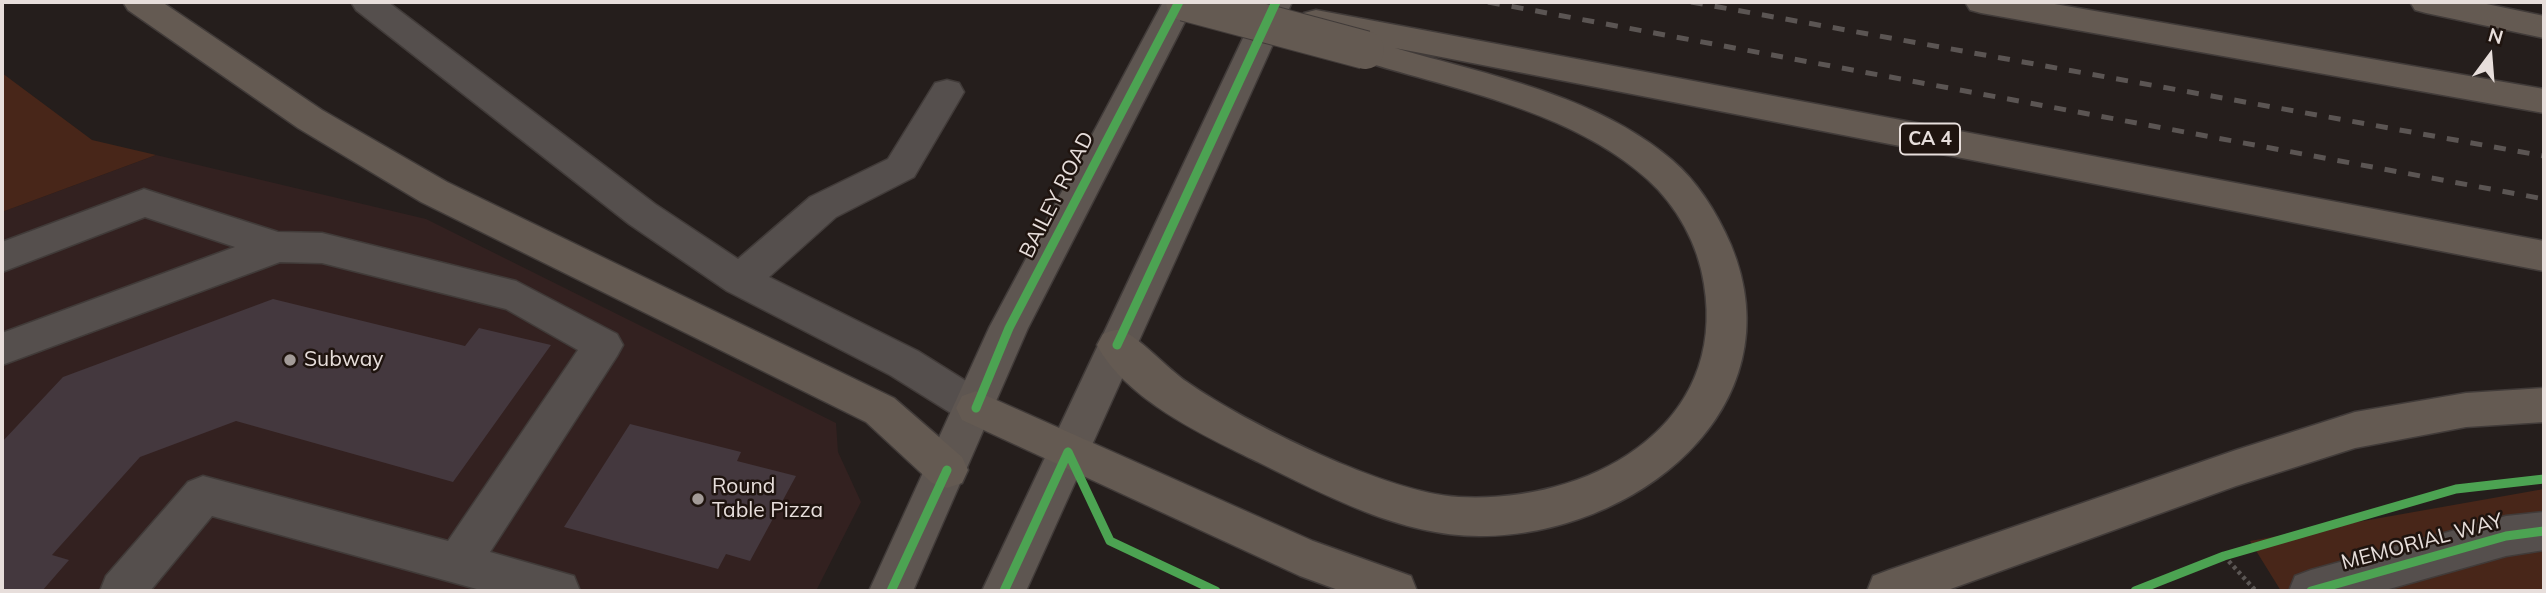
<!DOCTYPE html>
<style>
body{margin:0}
#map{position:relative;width:2546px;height:593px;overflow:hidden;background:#251e1c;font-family:Mulish,sans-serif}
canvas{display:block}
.frame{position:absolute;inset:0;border:4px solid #e7dedb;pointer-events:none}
.north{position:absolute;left:2455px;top:21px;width:70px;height:70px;-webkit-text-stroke:5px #1f140f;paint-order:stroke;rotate:16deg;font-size:19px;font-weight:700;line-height:28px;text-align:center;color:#e7dedb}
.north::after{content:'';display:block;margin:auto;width:24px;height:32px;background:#e7dedb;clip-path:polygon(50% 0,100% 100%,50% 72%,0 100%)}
</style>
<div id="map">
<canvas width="2546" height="593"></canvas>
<div class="frame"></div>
<div class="north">N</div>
</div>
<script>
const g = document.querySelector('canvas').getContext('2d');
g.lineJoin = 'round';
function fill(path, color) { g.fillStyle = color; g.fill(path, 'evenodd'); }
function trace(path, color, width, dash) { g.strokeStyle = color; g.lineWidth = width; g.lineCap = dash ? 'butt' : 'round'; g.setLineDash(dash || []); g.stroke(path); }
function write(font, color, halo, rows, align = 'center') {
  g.font = font + ' Mulish,sans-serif'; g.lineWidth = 5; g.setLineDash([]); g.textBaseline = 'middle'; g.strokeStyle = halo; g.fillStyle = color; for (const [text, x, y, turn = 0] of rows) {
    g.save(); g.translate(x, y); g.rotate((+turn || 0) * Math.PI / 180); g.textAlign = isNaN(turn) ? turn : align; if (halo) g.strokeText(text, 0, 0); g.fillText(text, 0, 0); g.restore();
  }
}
const commercial = new Path2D(`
 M156,155L426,219L836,423L838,452L861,502L816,591H2V212Z`);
const green = new Path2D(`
 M2,73L92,140L156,155L2,212Z
 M2544,489V591H2281L2250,541Z`);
const building = new Path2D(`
 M273,299L465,346L479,328L551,345L453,482L236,421L140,457L52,555L69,560L42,591H2V442L63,377Z
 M630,424L741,452L737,461L796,476L750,561L726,554L718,569L564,527Z`);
const path = new Path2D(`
 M2224,556L2256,591`);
const minor = new Path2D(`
 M351,2H388L655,204L738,259L810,197L888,159L935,83L947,80L959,83L964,92L914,177L836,217L769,277L918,351L990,396L996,408L990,420L976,425L962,420L890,375L727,291L629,224L356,10Z
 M144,189L278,232L322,233L516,281L617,334L623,345L617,356L490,552L574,576L580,591H484L212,516L150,591H100L106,576L188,482L203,476L448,541L578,350L506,309L322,263L280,262L2,365V333L235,247L145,217L2,272V242Z
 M2544,512V550L2506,556L2382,591H2289L2295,576L2311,570L2506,516Z`);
const major = new Path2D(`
 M1163,2H1195L1028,328L913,591H869L989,328Z
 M1260,2H1292L1026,591H982Z`);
const highway = new Path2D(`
 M123,2H162L322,110L447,182L894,398L962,457L968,470L962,483L947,488L932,483L866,422L421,202L298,128L128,10Z
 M1965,2H2043L2544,89V113L1981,13L1970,10Z
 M2410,2H2477L2544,16V38L2426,13L2415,10Z
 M1316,10L2544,241V271L1395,48C1488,75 1596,95 1672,160C1698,182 1717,213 1731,245C1799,410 1632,537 1479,536C1401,536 1327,496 1258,462C1206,437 1125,399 1097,345L1103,334C1109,332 1114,329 1120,330C1135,333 1170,371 1187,382C1247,424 1387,493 1459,497C1586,504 1728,429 1704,284C1698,244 1677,206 1647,179C1571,111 1457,90 1362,61L1357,53L1362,45L1370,43L1304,29L1300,21L1304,13Z
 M2544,388V422L2466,427L2355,448L2236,486L1945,591H1867L1873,576L1889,570L2236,450L2355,412L2466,393Z
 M976,391L1313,541L1411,576L1417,591H1341L1300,576L962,420L956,408L962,396Z`);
const rail = new Path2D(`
 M1488,2L2544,199
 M1691,2L2544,156`);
const highwayBridge = new Path2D(`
 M1185,2L1365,50`);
const cycleway = new Path2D(`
 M1117,345L1276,2
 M976,408L1009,328L1179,2
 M1068,452L1110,541L1216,591
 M891,591L947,470
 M1004,591L1068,452
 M2135,591L2224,556L2456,489L2544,479
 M2311,591L2506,536L2544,531`);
const markers = [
 [290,360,7,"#a39b98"],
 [698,499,7,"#a39b98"]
];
const shields = [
 [1930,139,60]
];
const shieldNames = [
 ["CA 4",1930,139]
];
const streetNames = [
 ["BAILEY ROAD",1057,195,-63],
 ["MEMORIAL WAY",2422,542,-15]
];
const poiNames = [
 ["Subway",304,360],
 ["Round",712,487],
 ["Table Pizza",712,511]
];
fill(commercial, '#332120');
fill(green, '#482619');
fill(building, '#44383e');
trace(minor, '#413b39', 3);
trace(major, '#413b39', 3);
trace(highway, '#413b39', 3);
trace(path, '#5b5654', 4.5, [3.5, 3.5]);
fill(minor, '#554f4d');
fill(major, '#5e5651');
fill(highway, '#645a52');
trace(rail, '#5b5553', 5, [12, 12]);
trace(highwayBridge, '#413b39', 40, []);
trace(highwayBridge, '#645a52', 38);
trace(cycleway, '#4ca352', 9);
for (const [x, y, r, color] of markers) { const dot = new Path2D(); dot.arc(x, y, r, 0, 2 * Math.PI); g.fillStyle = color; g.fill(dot); trace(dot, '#1f140f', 2.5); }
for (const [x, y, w] of shields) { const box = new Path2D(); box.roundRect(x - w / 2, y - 15.5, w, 31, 5); g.fillStyle = '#1f140f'; g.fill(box); trace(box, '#e7dedb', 2); }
write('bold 19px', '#e7dedb', null, shieldNames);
write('21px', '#e7dedb', '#1f140f', streetNames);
write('21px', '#e7dedb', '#1f140f', poiNames, 'left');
</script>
